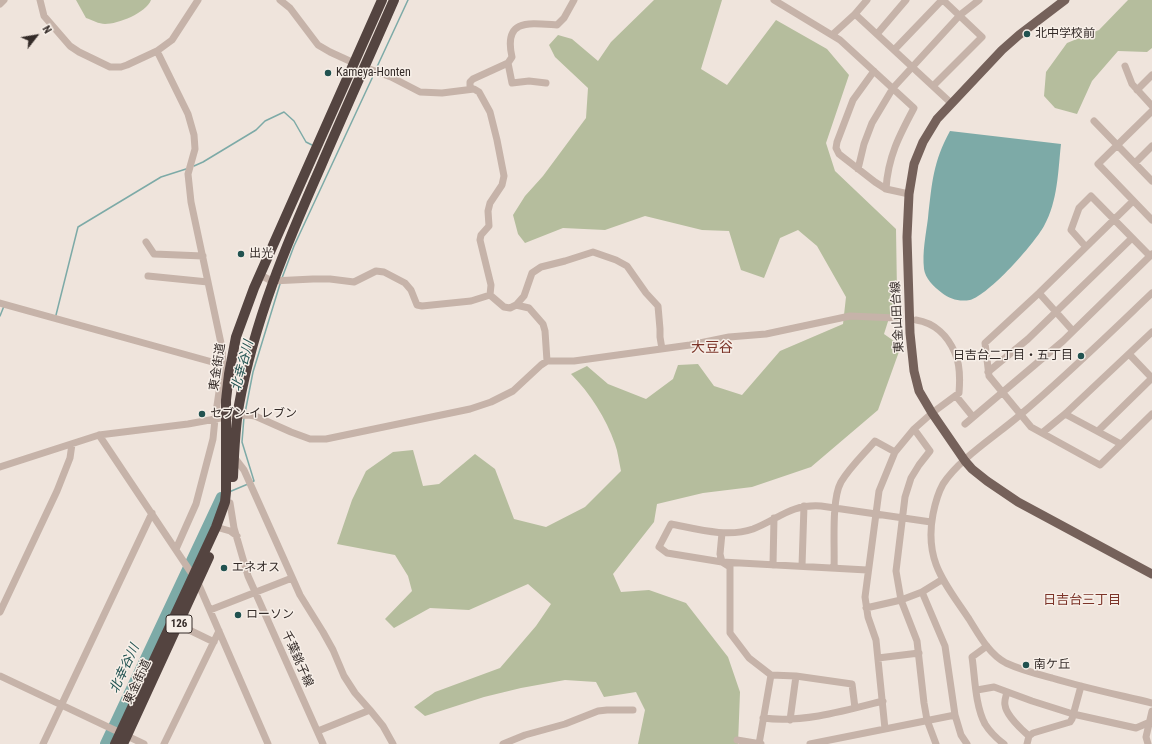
<!DOCTYPE html>
<meta charset="utf-8">
<style>
body{margin:0}
#map{position:relative;width:1152px;height:744px;overflow:hidden;background:#efe4dc;font-family:"Roboto Condensed",sans-serif}
canvas{display:block}
.north{position:absolute;left:16px;top:16px;width:40px;height:40px;-webkit-text-stroke:3px #f7efe8;paint-order:stroke;rotate:59deg;font-size:11px;font-weight:700;line-height:16px;text-align:center;color:#342b28}
.north::after{content:'';display:block;margin:auto;width:14px;height:18px;background:#342b28;clip-path:polygon(50% 0,100% 100%,50% 72%,0 100%)}
</style>
<div id="map">
<canvas width="1152" height="744"></canvas>
<div class="north">N</div>
</div>
<script>
const g = document.querySelector('canvas').getContext('2d');
g.lineJoin = 'round';
function fill(path, color) { g.fillStyle = color; g.fill(path, 'evenodd'); }
function trace(path, color, width, dash) { g.strokeStyle = color; g.lineWidth = width; g.lineCap = dash ? 'butt' : 'round'; g.setLineDash(dash || []); g.stroke(path); }
function write(font, color, halo, rows, align = 'center') {
  g.font = font + ' "Roboto Condensed","Noto Sans JP",sans-serif'; g.lineWidth = 3; g.setLineDash([]); g.textBaseline = 'middle'; g.strokeStyle = halo; g.fillStyle = color; for (const [text, x, y, turn = 0] of rows) {
    g.save(); g.translate(x, y); g.rotate((+turn || 0) * Math.PI / 180); g.textAlign = isNaN(turn) ? turn : align; if (halo) g.strokeText(text, 0, 0); g.fillText(text, 0, 0); g.restore();
  }
}
const green = new Path2D(`
 M76,0H151C146,13 118,24 105,24C99,24 92,20 86,18Z
 M654,0H722L701,69L727,85L776,20L827,49L849,75L826,143L835,171L896,229L897,293L884,334L901,346L878,410L811,467L752,487L703,493L657,504L654,522L613,574L621,592L649,590L686,603L728,657L740,692L738,744H638L645,710L636,692L604,697L596,682L565,680L521,688L484,697L425,716L414,707L435,692L500,668L536,626L551,604L528,584L469,610L430,608L394,628L385,619L412,591L408,576L395,555L337,544L352,500L366,471L393,452L413,450L423,486L439,484L475,454L495,469L514,519L546,527L585,507L621,471C619,462 618,452 615,444C606,418 590,393 571,374L587,366L608,384L646,399L673,379L678,365L698,364L714,386L742,395L780,351L843,324L846,297L817,246L798,230L780,238L764,278L741,270L729,231L702,230L645,216L605,230L563,228L525,243L518,234L513,215L525,196L543,176L586,118L588,88L555,57L549,45L558,35L572,39L598,61L611,42Z
 M1128,0H1152V48L1147,52L1118,51L1092,81L1077,114L1055,108L1044,96L1046,72L1067,43L1099,30Z`);
const water = new Path2D(`
 M950,131L1061,144C1058,171 1058,201 1044,226C1034,244 989,295 970,300C959,302 950,299 942,293C934,287 925,278 924,269C922,252 926,234 928,218C932,183 933,162 950,131Z`);
const stream = new Path2D(`
 M376,69L408,0
 M194,166L203,162L256,130L265,121L284,112L294,121L306,142L314,146
 M282,278L294,246L374,74
 M56,315L78,227L161,177L186,169
 M0,316L4,306
 M245,413L253,372L280,284
 M244,417L242,442L254,481L251,482
 M229,492L248,484`);
const river = new Path2D(`
 M105,744L221,497`);
const minorTunnel = new Path2D(`
 M896,318L914,320`);
const minor = new Path2D(`
 M40,0L44,16L70,46L79,52L110,67H121L127,65L157,51L172,40L198,0
 M280,0L290,8L318,45L330,52L354,63
 M774,0L840,40L914,108C899,136 888,157 886,189
 M0,4L4,0
 M855,14L951,103
 M877,34L906,0
 M832,35L855,14L867,0
 M894,50L942,0
 M157,51L188,114L194,135L195,149L188,174L191,202L222,348L223,365L215,419L213,439L196,504L176,549
 M508,63L512,83L529,81L546,83
 M1125,66L1132,84L1152,106
 M364,67L391,77L420,92L442,93L474,89L479,92L490,112L497,140L504,176L502,185L490,203L488,211L489,226L481,235L480,240L491,285L490,295
 M874,71L853,100L837,142L836,148L839,154L875,182L886,189L909,194
 M933,86L982,37L943,0
 M470,89V82L473,79L508,63L512,57C503,18 530,23 557,25L564,18L574,0
 M1137,90L1152,75
 M1152,111L1098,164L1152,220
 M1094,121L1152,181
 M1135,163L1152,146
 M858,169L864,144L872,123L893,88L960,15L979,0
 M1133,201L1039,293L985,343L989,376L1031,427L1100,465L1152,414
 M146,242L154,254L203,256
 M1086,247L1071,230L1079,208L1091,196L1150,256
 M260,275L272,281L313,279H330L354,282L376,271L384,272L405,283L411,290L417,305L422,306L471,301L490,295
 M148,276L208,282
 M1039,293L1073,331
 M1152,293C1109,334 1066,376 1020,415C997,435 959,459 943,484C938,493 935,504 933,514C924,561 945,583 969,619C979,635 989,654 1006,663C1021,670 1037,674 1052,678C1085,688 1119,695 1152,703
 M490,295L504,307L510,308L516,305L524,296L532,273L541,267L565,261L593,252L616,260L627,266L646,293L658,306L660,329V337L662,349
 M0,303L223,365
 M516,305L529,308L543,324L545,331L547,361
 M1129,354L1152,378
 M988,372L1028,339L1132,238
 M956,396L973,417
 M1065,414L1121,444
 M965,424L1063,341L1152,254
 M914,429L930,451L919,465L911,478L905,497L896,571L901,600L917,641L924,703L927,720L936,744
 M1098,431L1152,378
 M1042,433L1065,414L1152,332
 M99,435L198,583L268,744
 M234,457L244,470L300,595L323,632L333,650L344,676L355,693L370,710L383,726L393,744
 M0,467L99,435L188,424L226,417L248,415L255,416L291,432L310,439H326L470,409L491,402L513,391L541,365L547,361H574L690,345L729,337L766,334L850,316L896,318
 M230,503L234,528L248,576L323,744
 M216,527L230,531L237,536
 M722,533L720,554L722,562L730,567V633L749,658L771,675L796,676L852,684L855,708
 M773,565L774,518
 M802,566L804,506
 M834,568C835,546 831,500 841,482C850,467 864,454 875,441L895,452
 M867,570L722,562L667,553L659,547L671,524C697,529 727,538 753,529C779,519 790,504 821,506L931,522
 M922,592L945,646L955,715L961,735L967,744
 M866,608L901,600L922,592L943,579
 M210,610L292,578
 M0,612L57,491L70,458L72,444
 M183,627L214,642
 M987,646L972,657C975,677 975,705 985,724C990,732 996,738 1004,744
 M878,658L919,653
 M0,676L144,744
 M977,690L994,687L1032,701L1073,714L1136,728L1150,722
 M1007,692C1006,696 1004,701 1005,705C1006,715 1022,730 1029,736
 M763,718C803,723 844,711 883,701
 M790,720L796,676
 M885,729L876,640L868,617L865,597L879,491L895,452L914,429L932,413L959,393C960,381 960,364 955,353C948,336 935,323 916,320
 M318,731L370,710
 M737,740L761,744
 M43,744L152,513
 M164,744L219,631
 M503,744L525,735L565,724L598,711L607,710H633
 M759,744L771,675
 M810,744L955,715
 M1027,744L1029,736L1033,733L1070,722L1072,719L1081,686
 M1148,744L1146,737L1152,711`);
const major = new Path2D(`
 M1065,0L1019,35L1002,50L937,119L923,142L914,164L909,194L907,237L910,333L914,371L919,391L932,413L965,461L972,469L987,481L1018,502L1152,574`);
const highway = new Path2D(`
 M233,477C234,453 235,428 239,405C254,321 287,243 321,166C345,110 370,55 394,0
 M115,744L216,527L225,502L226,492V400L229,374L236,337L254,288L382,0
 M123,744L209,557`);
const markers = [
 [1027,34,4,"#215250"],
 [328,73,4,"#215250"],
 [241,254,4,"#215250"],
 [1081,356,4,"#215250"],
 [202,414,4,"#215250"],
 [224,568,4,"#215250"],
 [238,615,4,"#215250"],
 [1026,665,4,"#215250"]
];
const shields = [
 [179,624,26]
];
const shieldNames = [
 ["126",179,624]
];
const poiNames = [
 ["北中学校前",1035,34],
 ["Kameya-Honten",336,73],
 ["出光",249,254],
 ["日吉台二丁目・五丁目",1073,356,"right"],
 ["セブン-イレブン",210,414],
 ["エネオス",232,568],
 ["ローソン",246,615],
 ["南ケ丘",1034,665]
];
const streetNames = [
 ["東金山田台線",898,317,-93],
 ["東金街道",218,367,-81],
 ["千葉銚子線",297,659,66],
 ["東金街道",138,682,-65]
];
const waterNames = [
 ["北幸谷川",243,366,-75],
 ["北幸谷川",125,669,-65]
];
const neighbourhoodNames = [
 ["日吉台三丁目",1082,601]
];
const quarterNames = [
 ["大豆谷",712,348]
];
fill(green, '#b5bd9d');
fill(water, '#7daaa7');
trace(stream, '#7daaa7', 1.5);
trace(river, '#7daaa7', 10);
trace(minorTunnel, '#cabfb8', 7, [7, 3.5]);
trace(minor, '#c6b3a9', 7);
trace(major, '#75615a', 9);
trace(highway, '#544440', 10);
for (const [x, y, r, color] of markers) { const dot = new Path2D(); dot.arc(x, y, r, 0, 2 * Math.PI); g.fillStyle = color; g.fill(dot); trace(dot, '#f7efe8', 1.5); }
for (const [x, y, w] of shields) { const box = new Path2D(); box.roundRect(x - w / 2, y - 9, w, 18, 3); g.fillStyle = '#f7efe8'; g.fill(box); trace(box, '#342b28', 1); }
write('bold 11px', '#342b28', null, shieldNames);
write('12px', '#342b28', '#f7efe8', poiNames, 'left');
write('12px', '#342b28', '#f7efe8', streetNames);
write('italic 13px', '#215250', '#f7efe8', waterNames);
write('13px', '#7c3429', '#f7efe8', neighbourhoodNames);
write('14px', '#7c3429', '#f7efe8', quarterNames);
</script>
